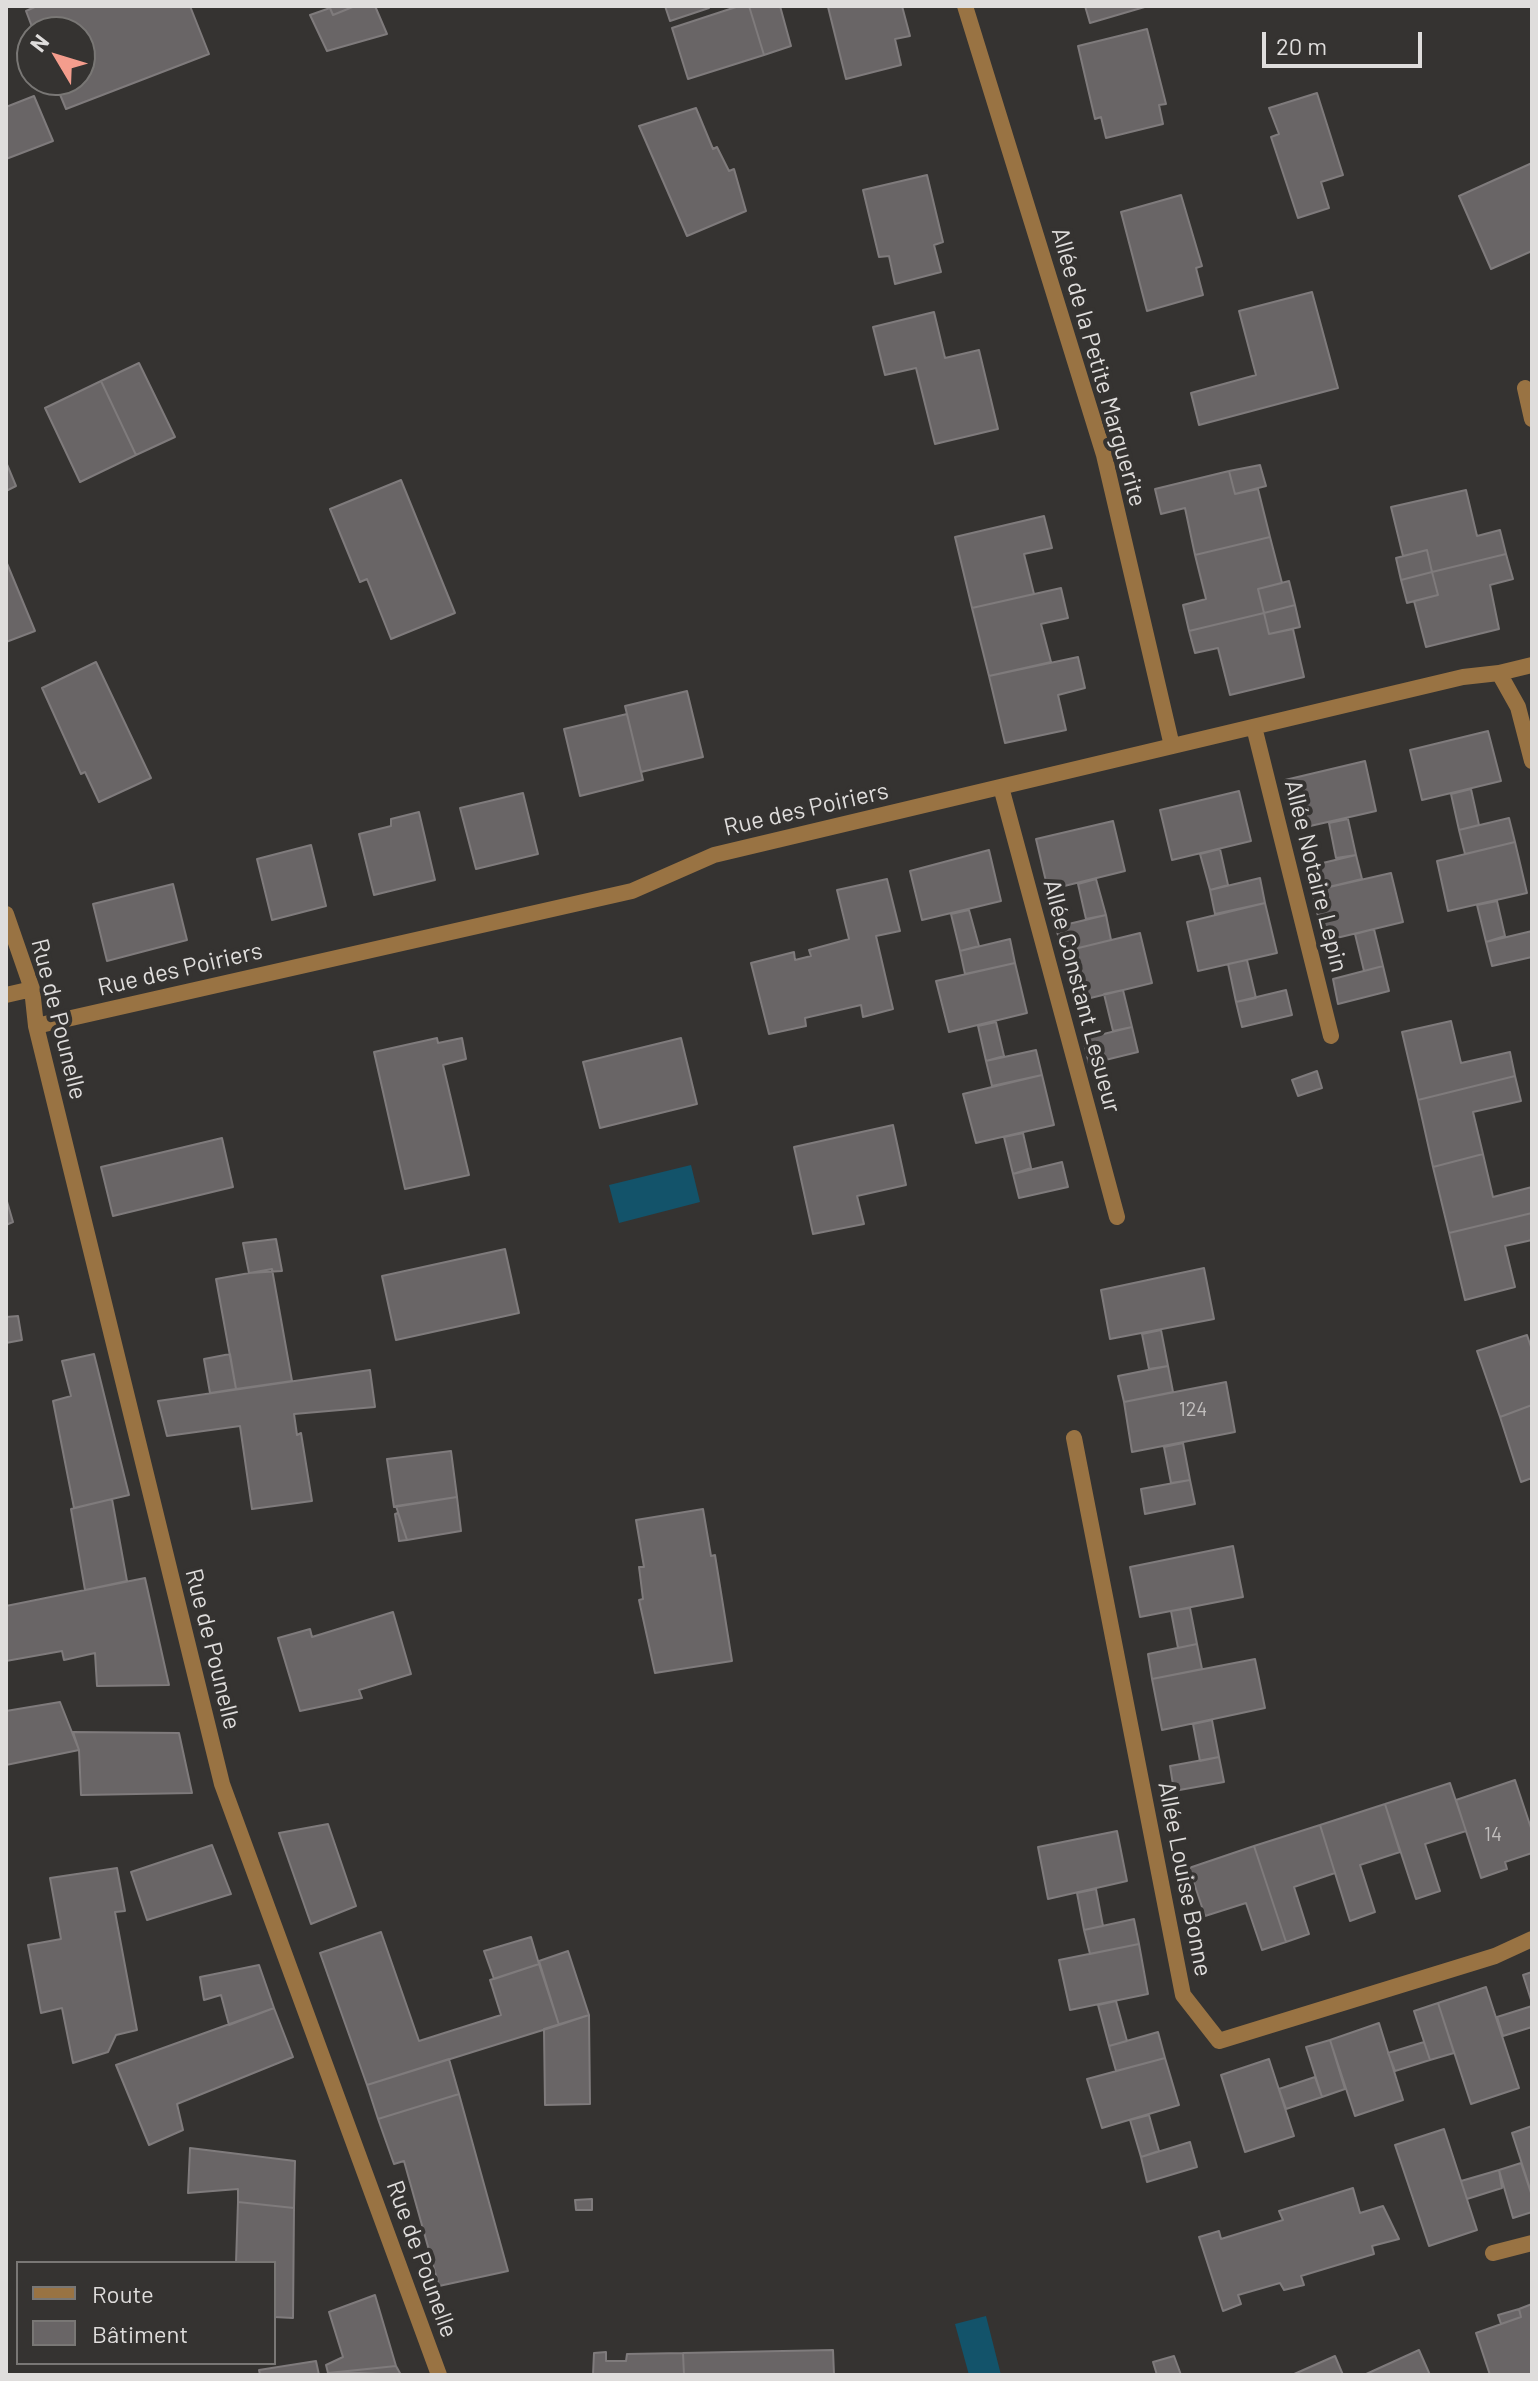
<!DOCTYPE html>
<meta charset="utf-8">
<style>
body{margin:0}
#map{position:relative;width:1538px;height:2381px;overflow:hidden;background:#353331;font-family:Barlow,sans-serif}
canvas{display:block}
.frame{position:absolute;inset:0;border:8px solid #dfdddc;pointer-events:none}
.legend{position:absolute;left:16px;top:2261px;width:260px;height:104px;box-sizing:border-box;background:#353331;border:2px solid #797775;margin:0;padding:10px 14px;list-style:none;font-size:24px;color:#dfdddc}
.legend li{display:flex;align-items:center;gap:16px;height:40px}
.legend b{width:40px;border:2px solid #797775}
.north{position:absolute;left:16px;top:16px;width:80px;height:80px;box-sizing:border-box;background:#353331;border:2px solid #797775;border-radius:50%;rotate:308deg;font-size:22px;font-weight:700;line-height:32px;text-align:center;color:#dfdddc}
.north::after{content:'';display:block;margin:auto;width:28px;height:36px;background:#f49d8d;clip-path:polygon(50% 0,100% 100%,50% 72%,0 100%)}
.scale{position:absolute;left:1262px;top:32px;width:160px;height:36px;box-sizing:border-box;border:4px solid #dfdddc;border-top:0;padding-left:10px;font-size:24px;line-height:28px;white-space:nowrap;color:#dfdddc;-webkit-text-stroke:6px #353331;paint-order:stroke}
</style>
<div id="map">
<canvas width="1538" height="2381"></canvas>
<div class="frame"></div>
<ul class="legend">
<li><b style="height:10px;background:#997343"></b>Route</li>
<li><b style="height:22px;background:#696566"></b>Bâtiment</li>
</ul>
<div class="north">N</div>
<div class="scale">20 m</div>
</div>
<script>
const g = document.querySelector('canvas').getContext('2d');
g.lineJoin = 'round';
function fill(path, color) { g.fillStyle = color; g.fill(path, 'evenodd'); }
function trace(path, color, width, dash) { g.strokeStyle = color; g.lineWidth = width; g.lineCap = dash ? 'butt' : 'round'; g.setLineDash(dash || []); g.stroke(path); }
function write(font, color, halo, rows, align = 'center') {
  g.font = font + ' Barlow,sans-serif'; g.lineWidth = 8; g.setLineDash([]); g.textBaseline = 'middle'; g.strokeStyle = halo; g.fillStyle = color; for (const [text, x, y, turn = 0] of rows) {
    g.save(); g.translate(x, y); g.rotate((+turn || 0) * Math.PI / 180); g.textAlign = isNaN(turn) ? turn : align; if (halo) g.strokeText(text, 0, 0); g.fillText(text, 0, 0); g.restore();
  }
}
const water = new Path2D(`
 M691,1165L700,1202L619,1223L609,1185Z
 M986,2316L1001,2375H969L955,2324Z`);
const building = new Path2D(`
 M37,6H190L209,54L66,109L54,80H80V32H34L26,11Z
 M329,6H355L333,15Z
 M355,6H375L387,34L327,51L310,15L330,8L333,15Z
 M665,6H708L709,8L670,21Z
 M739,6H749L764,55L688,79L672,28Z
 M749,6H780L791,46L764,55Z
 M902,6L910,36L895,39L901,65L846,79L828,7Z
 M1085,6H1148L1090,23Z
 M1147,29L1166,104L1159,105L1163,124L1106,138L1101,117L1095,119L1078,46Z
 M1317,93L1343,175L1321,182L1329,208L1298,218L1271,137L1279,134L1269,108Z
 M34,96L53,141L6,159V107Z
 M696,108L713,149L717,147L729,171L734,169L746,211L687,236L639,126Z
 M1532,163V251L1491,269L1459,196Z
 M927,175L943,242L934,245L941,272L895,284L889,256L879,257L863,190Z
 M1181,195L1202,266L1196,268L1203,295L1147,311L1121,212Z
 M1312,292L1338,388L1199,425L1191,393L1256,375L1239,311Z
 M934,312L945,358L979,350L998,429L935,444L916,368L885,375L873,327Z
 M139,363L175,437L136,455L101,381Z
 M101,381L136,455L80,482L45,408Z
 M6,462L16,486L6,491Z
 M1260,465L1266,486L1235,494L1229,471Z
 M1229,471L1235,494L1258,489L1270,537L1195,555L1185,508L1161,514L1155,489Z
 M401,480L455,613L391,639L367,579L360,582L330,509Z
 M1466,490L1477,536L1500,530L1506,554L1432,572L1427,550L1403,556L1391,507Z
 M1044,516L1052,548L1024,554L1034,594L972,608L955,537Z
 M1270,537L1282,583L1258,589L1264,613L1189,631L1183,605L1206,599L1195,555Z
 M1427,550L1432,572L1401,580L1396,558Z
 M1506,554L1513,579L1490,585L1499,629L1426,647L1414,601L1438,595L1432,572Z
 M6,561L35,631L6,642Z
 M1432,572L1438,595L1407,603L1401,580Z
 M1289,581L1295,605L1264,613L1258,589Z
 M1061,588L1068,618L1041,624L1051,662L989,676L972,608Z
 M1295,605L1300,627L1269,634L1264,613Z
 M1264,613L1269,634L1293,629L1304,677L1230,695L1218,648L1195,653L1189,631Z
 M1078,657L1085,688L1058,695L1066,730L1005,743L989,676Z
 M96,662L151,778L99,802L85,772L81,774L42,688Z
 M687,691L703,757L641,772L625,706Z
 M627,714L643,780L580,796L564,729Z
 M1488,731L1501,781L1422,800L1410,750Z
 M1365,761L1376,811L1297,829L1285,780Z
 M1471,789L1479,825L1459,830L1451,794Z
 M1239,791L1251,841L1172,860L1160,810Z
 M523,793L538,854L476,869L460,808Z
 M419,812L435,880L374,895L359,834L391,826V819Z
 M1509,818L1515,842L1465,854L1459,830Z
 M1348,819L1356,855L1336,858L1329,823Z
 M1113,821L1125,871L1048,890L1036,839Z
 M1515,842L1527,893L1448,911L1437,861Z
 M311,845L326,906L272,920L257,859Z
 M1220,849L1228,885L1210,890L1200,854Z
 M989,850L1001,901L922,920L910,871Z
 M1356,855L1362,879L1312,891L1306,867Z
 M1391,873L1403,922L1324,941L1312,891Z
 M1260,878L1265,903L1215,914L1210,890Z
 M887,879L900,931L876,936L893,1009L863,1017L861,1005L805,1018L806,1026L769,1034L751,963L794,952L795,960L811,956L809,950L849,939L837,890Z
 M1096,879L1106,915L1086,919L1078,884Z
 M173,884L187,940L107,961L93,904Z
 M1497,901L1505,936L1486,942L1477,905Z
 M1265,903L1277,953L1198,971L1187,922Z
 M969,910L979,946L960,951L951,914Z
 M1106,915L1111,940L1062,952L1056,927Z
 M1374,929L1383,966L1364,971L1355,934Z
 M1532,931V957L1492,966L1486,942Z
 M1140,933L1152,983L1074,1002L1062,952Z
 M1010,939L1015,963L965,974L960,951Z
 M1247,960L1256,998L1236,1002L1228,964Z
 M1015,963L1027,1013L949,1032L936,981Z
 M1383,966L1389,991L1338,1004L1333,979Z
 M1123,990L1132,1027L1113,1031L1104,994Z
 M1286,990L1292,1015L1242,1027L1236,1002Z
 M1451,1021L1461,1063L1510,1052L1515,1076L1418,1100L1402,1032Z
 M996,1022L1004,1056L986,1061L978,1026Z
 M1132,1027L1138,1052L1089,1064L1083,1039Z
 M437,1038L438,1043L462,1038L466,1059L443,1065L469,1175L405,1189L374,1052Z
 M681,1038L697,1104L600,1128L583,1062Z
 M1036,1050L1042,1075L992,1086L986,1061Z
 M1317,1071L1322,1088L1298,1096L1292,1080Z
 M1042,1075L1054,1125L976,1143L963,1094Z
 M1515,1076L1521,1101L1473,1112L1483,1154L1433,1167L1418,1100Z
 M893,1125L906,1185L857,1196L864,1224L813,1234L794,1147Z
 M1023,1133L1031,1168L1013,1174L1004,1137Z
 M222,1138L233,1187L113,1216L101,1167Z
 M1483,1154L1493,1197L1532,1187V1213L1449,1233L1433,1167Z
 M1062,1162L1068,1187L1019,1198L1013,1174Z
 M6,1198L13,1222L6,1225Z
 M1532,1213V1240L1505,1246L1515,1287L1465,1300L1449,1233Z
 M276,1239L282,1271L249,1273L243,1243Z
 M505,1249L519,1313L396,1340L382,1276Z
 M1204,1268L1214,1319L1110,1339L1101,1290Z
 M272,1269L292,1381L236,1389L216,1279Z
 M18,1316L22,1340L6,1343V1317Z
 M1161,1330L1168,1366L1149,1369L1142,1334Z
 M1527,1335L1532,1350V1405L1500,1417L1477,1351Z
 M94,1354L129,1495L74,1508L53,1401L71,1396L62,1361Z
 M230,1354L236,1389L210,1393L204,1359Z
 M1168,1366L1173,1392L1124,1402L1118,1376Z
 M370,1370L375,1407L294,1414L297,1435L301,1433L312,1501L252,1509L240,1426L167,1436L158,1401Z
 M1226,1382L1235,1432L1132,1452L1124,1402Z
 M1532,1405V1478L1521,1482L1500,1417Z
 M1183,1443L1190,1480L1171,1483L1164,1447Z
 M451,1451L457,1497L394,1507L387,1459Z
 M1190,1480L1195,1504L1145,1514L1141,1489Z
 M457,1497L461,1531L407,1540L396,1506Z
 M112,1499L127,1581L85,1590L71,1509Z
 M703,1509L711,1556L715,1555L732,1661L655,1673L639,1600L643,1599L639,1567H644L636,1520Z
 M398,1513L407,1540L399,1541L395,1514Z
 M1233,1546L1243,1597L1140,1617L1130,1567Z
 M145,1578L169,1685L97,1686L95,1653L64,1660L62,1651L6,1661V1606Z
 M1190,1608L1197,1644L1178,1648L1171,1611Z
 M393,1612L411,1674L359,1690L362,1698L300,1711L278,1638L310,1629L312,1637Z
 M1197,1644L1202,1669L1152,1679L1148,1654Z
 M1255,1659L1265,1708L1162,1730L1152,1679Z
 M60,1702L79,1750L6,1765V1711Z
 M1212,1720L1219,1757L1200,1761L1193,1724Z
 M73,1732L179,1733L192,1793L81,1795L79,1750Z
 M1219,1757L1224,1782L1174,1791L1170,1766Z
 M1515,1780L1532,1831V1853L1505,1862L1507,1869L1481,1878L1456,1800Z
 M1450,1783L1466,1831L1425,1844L1440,1891L1416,1899L1385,1804Z
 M1385,1804L1400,1852L1360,1865L1375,1912L1350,1921L1320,1825Z
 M328,1824L356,1906L311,1924L279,1833Z
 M1320,1825L1335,1873L1294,1887L1309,1934L1286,1942L1254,1846Z
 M1117,1831L1127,1881L1048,1899L1038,1847Z
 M212,1845L231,1894L147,1920L131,1872Z
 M1254,1846L1286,1942L1262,1950L1246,1903L1205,1916L1189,1868Z
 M117,1868L125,1911L115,1912L137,2030L116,2035L108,2052L73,2063L62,2008L41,2013L28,1945L61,1939L50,1878Z
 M1096,1889L1103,1926L1084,1930L1077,1893Z
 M1134,1919L1139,1944L1090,1954L1084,1930Z
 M381,1932L419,2041L501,2015L490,1980L539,1964L559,2025L367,2085L320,1953Z
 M531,1937L539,1964L494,1979L484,1951Z
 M1139,1944L1148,1994L1070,2010L1059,1960Z
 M568,1951L589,2015L559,2025L539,1961Z
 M259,1965L274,2008L229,2025L221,1995L204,2000L200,1977Z
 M1532,1972V2003L1523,1975Z
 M1486,1987L1519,2088L1471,2104L1438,2003Z
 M1116,2001L1127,2041L1109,2046L1098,2005Z
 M1438,2003L1454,2053L1430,2060L1414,2011Z
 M1532,2006V2027L1503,2036L1497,2017Z
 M274,2008L293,2057L177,2104L183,2130L149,2145L116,2065Z
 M589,2015L590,2104L545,2105L544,2029Z
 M1379,2023L1403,2100L1355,2116L1330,2040Z
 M1158,2032L1165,2058L1116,2071L1109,2046Z
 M1330,2040L1345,2089L1322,2097L1306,2047Z
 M1424,2042L1430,2060L1395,2071L1388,2053Z
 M1165,2058L1179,2105L1102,2128L1087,2079Z
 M449,2059L459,2094L378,2119L367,2085Z
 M1269,2059L1294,2136L1245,2152L1221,2075Z
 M1315,2077L1322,2097L1286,2109L1279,2089Z
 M459,2094L508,2271L439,2286L404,2161L394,2164L378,2119Z
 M1149,2115L1159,2151L1141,2157L1130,2120Z
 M1532,2126V2195L1512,2133Z
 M1444,2129L1477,2230L1429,2246L1395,2145Z
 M1190,2142L1197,2167L1147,2182L1141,2157Z
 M190,2148L295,2161L294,2208L238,2202V2189L188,2193Z
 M1521,2163L1532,2196V2212L1513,2218L1499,2170Z
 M1499,2170L1502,2188L1467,2199L1461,2181Z
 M1353,2188L1360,2213L1383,2206L1399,2239L1372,2246L1374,2254L1301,2276L1304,2285L1284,2290L1280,2283L1238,2295L1241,2304L1223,2311L1199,2237L1219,2231L1221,2239L1283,2220L1279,2211Z
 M592,2199V2210H576L575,2200Z
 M238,2202L294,2208L293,2318L274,2317V2263H236Z
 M375,2295L396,2366L328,2373L326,2365L343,2357L329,2312Z
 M1532,2304V2375H1490L1476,2333L1521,2317L1519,2309Z
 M1519,2309L1521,2317L1501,2324L1498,2315Z
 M833,2350L834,2375H684L683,2353Z
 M1419,2350L1430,2375H1364Z
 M606,2352V2361H626L627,2354L683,2353L684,2375H593L594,2353Z
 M1174,2356L1181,2375H1157L1153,2362Z
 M1335,2356L1343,2375H1292Z
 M316,2361L319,2375H260L259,2370Z
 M396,2366L401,2375L339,2372Z`);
const street = new Path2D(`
 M965,6L1104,455L1172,746
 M1525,388L1532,419
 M1499,673L1532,665
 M1254,727L1331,1036
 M1001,787L1117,1217
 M6,914L32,989L36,1026L222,1784L439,2375
 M6,995L32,989
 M36,1026L632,891L714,855L1463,677L1499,673L1518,707L1532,761
 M1074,1438L1183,1995L1219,2041L1495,1956L1532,1939
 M1493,2253L1532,2243`);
const numberNames = [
 ["124",1193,1409],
 ["14",1493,1834]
];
const streetNames = [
 ["Allée de la Petite Marguerite",1099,367,74],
 ["Rue des Poiriers",806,809,-13],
 ["Allée Notaire Lepin",1316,876,76],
 ["Rue des Poiriers",180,969,-13],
 ["Allée Constant Lesueur",1082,996,75],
 ["Rue de Pounelle",59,1019,76],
 ["Rue de Pounelle",213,1649,76],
 ["Allée Louise Bonne",1185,1879,79],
 ["Rue de Pounelle",422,2259,70]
];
fill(water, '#13536a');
fill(building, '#696566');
trace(building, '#7f7b7c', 2);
trace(street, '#997343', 16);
write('20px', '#c2bfbe', null, numberNames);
write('24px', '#dfdddc', '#353331', streetNames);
</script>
